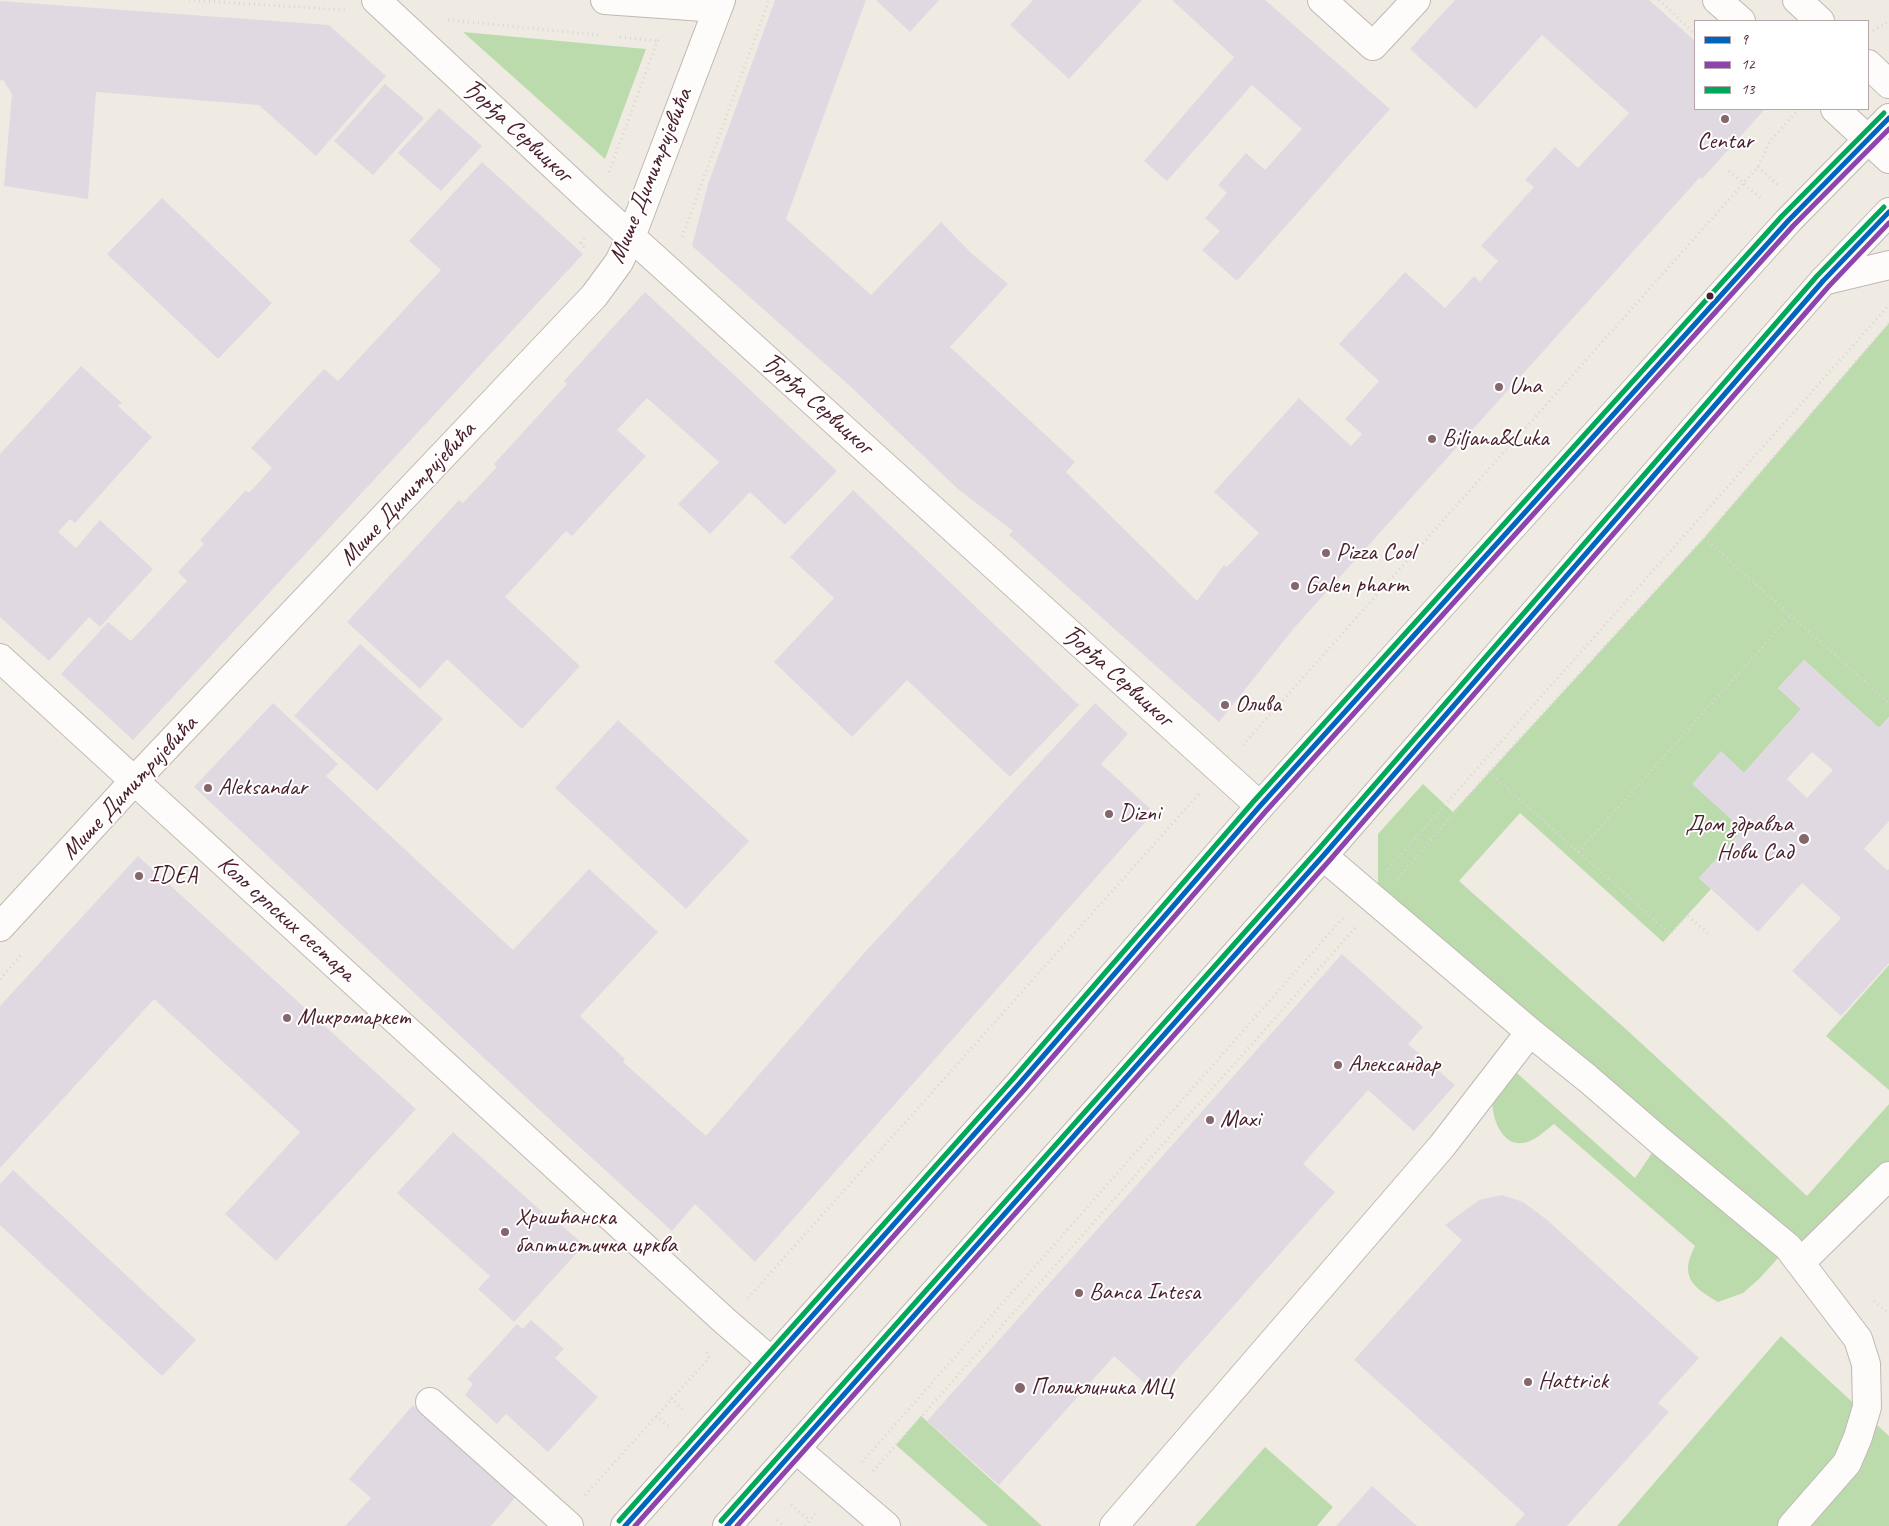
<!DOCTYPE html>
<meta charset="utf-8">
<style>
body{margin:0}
#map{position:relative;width:1889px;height:1526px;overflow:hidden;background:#efebe2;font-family:Caveat,sans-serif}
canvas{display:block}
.legend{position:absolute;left:1694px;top:20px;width:175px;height:90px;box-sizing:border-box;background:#fff;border:1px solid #b7a5aa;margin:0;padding:6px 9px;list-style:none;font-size:15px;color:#4a1f2b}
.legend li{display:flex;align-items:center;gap:10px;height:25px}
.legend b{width:25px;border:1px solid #b7a5aa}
</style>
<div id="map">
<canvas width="1889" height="1526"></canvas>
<ul class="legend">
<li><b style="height:6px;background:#0065bd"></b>9</li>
<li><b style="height:6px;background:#8e44ad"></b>12</li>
<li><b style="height:6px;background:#00a859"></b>13</li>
</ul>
</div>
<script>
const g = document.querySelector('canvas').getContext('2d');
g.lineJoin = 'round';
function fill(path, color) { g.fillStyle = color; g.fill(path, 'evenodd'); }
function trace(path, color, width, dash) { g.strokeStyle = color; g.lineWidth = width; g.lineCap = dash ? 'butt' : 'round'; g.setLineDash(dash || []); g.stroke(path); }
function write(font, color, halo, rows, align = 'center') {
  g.font = font + ' Caveat,sans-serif'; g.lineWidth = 4; g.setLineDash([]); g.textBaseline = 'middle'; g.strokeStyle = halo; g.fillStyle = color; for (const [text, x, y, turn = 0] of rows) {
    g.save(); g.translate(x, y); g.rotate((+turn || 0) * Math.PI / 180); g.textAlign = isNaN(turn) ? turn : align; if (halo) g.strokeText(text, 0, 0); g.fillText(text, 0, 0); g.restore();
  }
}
const green = new Path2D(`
 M463,32L646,49L605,159Z
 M1889,323V717L1879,728L1804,660L1778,688L1801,709L1744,773L1721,752L1743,830L1699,878L1711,889L1663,942L1520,813L1459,881L1628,1031L1807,1196L1889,1104V1176L1815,1250L1788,1247L1759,1279L1743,1293L1718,1302C1692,1287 1679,1276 1695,1246L1554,1124C1543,1132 1532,1145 1517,1143C1496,1141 1487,1101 1495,1084C1497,1078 1506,1072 1510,1067L1635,1178L1660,1141L1378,902V834L1423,784L1453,812L1704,538Z
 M1889,965V1090L1826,1036Z
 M1781,1336L1889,1436V1526H1617Z
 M921,1416L1032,1517L1042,1526H988L896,1445Z
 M1265,1447L1333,1507L1317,1526H1195Z`);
const building = new Path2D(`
 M775,0H866L786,219L871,295L941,222L971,253L1008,284L950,347L1075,462L1066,472L1197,601L1224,565L1227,567L1259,533L1214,492L1299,398L1351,446L1362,434L1345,419L1379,381L1339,344L1405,272L1445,308L1474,276L1480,282L1498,261L1481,246L1534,187L1525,180L1555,147L1578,168L1629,113L1542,35L1476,109L1410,49L1455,0H1649L1695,41V109H1765L1702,179L1700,177L1294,628L1219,722L1009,535L1013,531L959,490L850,386L692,246L708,184Z
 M876,0H939L910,32Z
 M1033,0H1142L1069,79L1010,25Z
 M1172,0H1265L1390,109L1237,281L1202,250L1220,231L1205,218L1227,193L1218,185L1246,153L1265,170L1302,129L1252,85L1167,181L1144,161L1234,57Z
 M0,1L329,25L386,76L316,156L259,105L96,92L88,199L4,186L12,94L3,80L0,81Z
 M385,84L424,118L373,175L334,141Z
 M439,108L482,146L441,191L398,153Z
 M482,162L583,254L133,740L61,674L108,622L131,641L187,581L178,572L204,544L200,540L246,490L249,493L272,468L251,448L324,369L338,381L441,270L409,241Z
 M162,198L272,303L218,359L107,254Z
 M645,292L837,471L785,525L750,492L710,534L678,504L719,462L647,398L617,430L646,456L572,536L566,531L505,597L580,666L522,729L447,659L420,689L347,622L459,500L463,503L497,467L494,464L567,384L564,381Z
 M81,366L122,403L118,406L152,437L75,523L70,519L58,532L76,548L100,520L153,569L100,627L89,617L49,661L0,617V454Z
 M853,490L1079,705L1010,777L907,680L852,737L774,662L834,598L790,557Z
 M360,644L443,719L377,791L294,716Z
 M1804,660L1879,728L1889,717V821L1864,849L1887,870L1889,869V963L1841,1016L1792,971L1841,918L1802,883L1758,932L1699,878L1743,830L1692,784L1721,751L1744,773L1801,709L1778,688ZM1812,752L1833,770L1807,798L1787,779Z
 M273,703L338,764L326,776L513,950L589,869L658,932L580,1016L625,1059L623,1062L706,1136L865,952L1095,703L1128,734L1101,764L1154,812L755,1262L695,1204L672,1231L560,1129L194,787Z
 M618,720L749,841L686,909L555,788Z
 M138,856L416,1109L276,1261L225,1214L300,1132L154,999L0,1168V1006Z
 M1342,954L1423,1027L1408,1044L1455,1085L1414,1131L1368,1090L1303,1164L1335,1192L1156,1393L1114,1356L999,1485L927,1421Z
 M453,1132L549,1218L551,1216L584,1245L514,1322L478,1289L490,1276L397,1193Z
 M13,1170L196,1340L162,1376L0,1225V1184Z
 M1502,1195L1523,1202L1546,1219L1699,1358L1658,1403L1669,1412L1567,1526H1514L1525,1514L1354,1360L1462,1240L1445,1225L1479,1200Z
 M531,1320L564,1349L555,1358L598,1397L548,1452L506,1414L497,1424L465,1395L473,1384L467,1379L517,1324L523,1329Z
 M413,1405L519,1493L491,1526H345L371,1498L349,1479Z
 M1372,1486L1417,1526H1336Z`);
const path = new Path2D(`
 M189,0L345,10
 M1659,0L1695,34
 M448,20L599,35
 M1873,31L1889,21
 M620,37L657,41
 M1758,167L1778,185
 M1729,171L1763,200
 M609,172L659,37
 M682,237L769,0
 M584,238L581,243L586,249
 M1704,538L1889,703
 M1243,745L1758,167L1770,141L1799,109
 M1489,772L1670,934L1687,915L1711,936
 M1578,852L1791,615
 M1388,869L1889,305
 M1398,878L1489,772L1704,538L1889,323
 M0,979L21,955
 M748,1298L1199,794
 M1874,1301L1889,1314
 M671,1398L683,1410
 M656,1416L670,1427
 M862,1462L1343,918
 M873,1471L1355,928
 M585,1495L709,1358L707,1352
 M791,1505L809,1520
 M777,1520L784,1526
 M805,1526L818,1511`);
const minor = new Path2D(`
 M376,0L596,205L1260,806
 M605,0L718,8
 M1322,0L1373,46L1416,0
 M1717,0L1741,21
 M1797,0L1820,21
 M1868,64L1889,84
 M1835,109L1889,159
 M1823,281L1889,265
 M0,658L726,1322L771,1361
 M1323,856L1530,1032L1587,1078L1660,1141L1788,1247L1858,1339L1866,1364L1867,1407L1858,1437L1847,1463L1792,1526
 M0,927L134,781L594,296L619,262L631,237L721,0
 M1801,1262L1889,1176
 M430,1402L569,1526
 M796,1449L886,1526
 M1114,1526L1442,1146L1530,1032`);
const major = new Path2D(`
 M625,1526L1019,1084L1260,806L1788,221L1889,118
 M727,1526L1323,856L1823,281L1889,212`);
const bus1 = new Path2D(`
 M625,1526L1019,1084L1260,806L1788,221L1889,118
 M727,1526L1323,856L1823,281L1889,212`);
const bus2 = new Path2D(`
 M635,1526L1025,1089L1266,811L1793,226L1889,129
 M737,1526L1329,861L1829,286L1889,223`);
const bus3 = new Path2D(`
 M619,1521L1013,1079L1254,801L1782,216L1884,113
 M721,1521L1317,851L1817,276L1884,207`);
const markers = [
 [1725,119,5,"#84666b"],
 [1710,296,4.5,"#4a1f2b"],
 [1499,387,5,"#84666b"],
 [1432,439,5,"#84666b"],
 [1326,553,5,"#84666b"],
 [1295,586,5,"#84666b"],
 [1225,705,5,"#84666b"],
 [208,788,5,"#84666b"],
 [1109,814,5,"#84666b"],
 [1804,839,6,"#84666b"],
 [139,876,5,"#84666b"],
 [287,1018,5,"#84666b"],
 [1338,1065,5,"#84666b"],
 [1210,1120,5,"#84666b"],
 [505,1232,5,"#84666b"],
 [1079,1293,5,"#84666b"],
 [1528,1382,5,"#84666b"],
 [1020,1388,6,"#84666b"]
];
const streetNames = [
 ["Ђорђа Сервицког",517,131,43],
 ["Мише Димитријевића",651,176,-68],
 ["Ђорђа Сервицког",817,404,42],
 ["Мише Димитријевића",408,494,-47],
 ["Ђорђа Сервицког",1117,676,42],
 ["Мише Димитријевића",130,788,-47],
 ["Коло српских сестара",286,919,42]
];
const poiNames = [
 ["Centar",1725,142,"center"],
 ["Una",1509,387],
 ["Biljana&Luka",1442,439],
 ["Pizza Cool",1336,553],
 ["Galen pharm",1305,586],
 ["Олива",1235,705],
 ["Aleksandar",218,788],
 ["Dizni",1119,814],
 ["Дом здравља",1793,825,"right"],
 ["Нови Сад",1793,853,"right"],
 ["IDEA",149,876],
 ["Микромаркет",297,1018],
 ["Александар",1348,1065],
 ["Maxi",1220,1120],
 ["Хришћанска",515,1218],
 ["баптистичка црква",515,1246],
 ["Banca Intesa",1089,1293],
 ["Hattrick",1538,1382],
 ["Поликлиника МЦ",1031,1388]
];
fill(green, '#bcdbad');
fill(building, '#e0d9e2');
trace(minor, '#bfb8b3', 30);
trace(major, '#bfb8b3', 30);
trace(path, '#d9d6d4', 3, [1, 4]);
trace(minor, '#fdfcfb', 28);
trace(major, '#fdfcfb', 28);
trace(bus1, '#0065bd', 5);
trace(bus2, '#8e44ad', 5);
trace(bus3, '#00a859', 5);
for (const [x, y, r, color] of markers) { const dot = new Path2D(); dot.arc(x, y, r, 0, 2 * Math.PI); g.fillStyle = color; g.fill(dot); trace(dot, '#fff', 2); }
write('24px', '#4a1f2b', '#fff', streetNames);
write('24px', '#4a1f2b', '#fff', poiNames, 'left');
</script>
